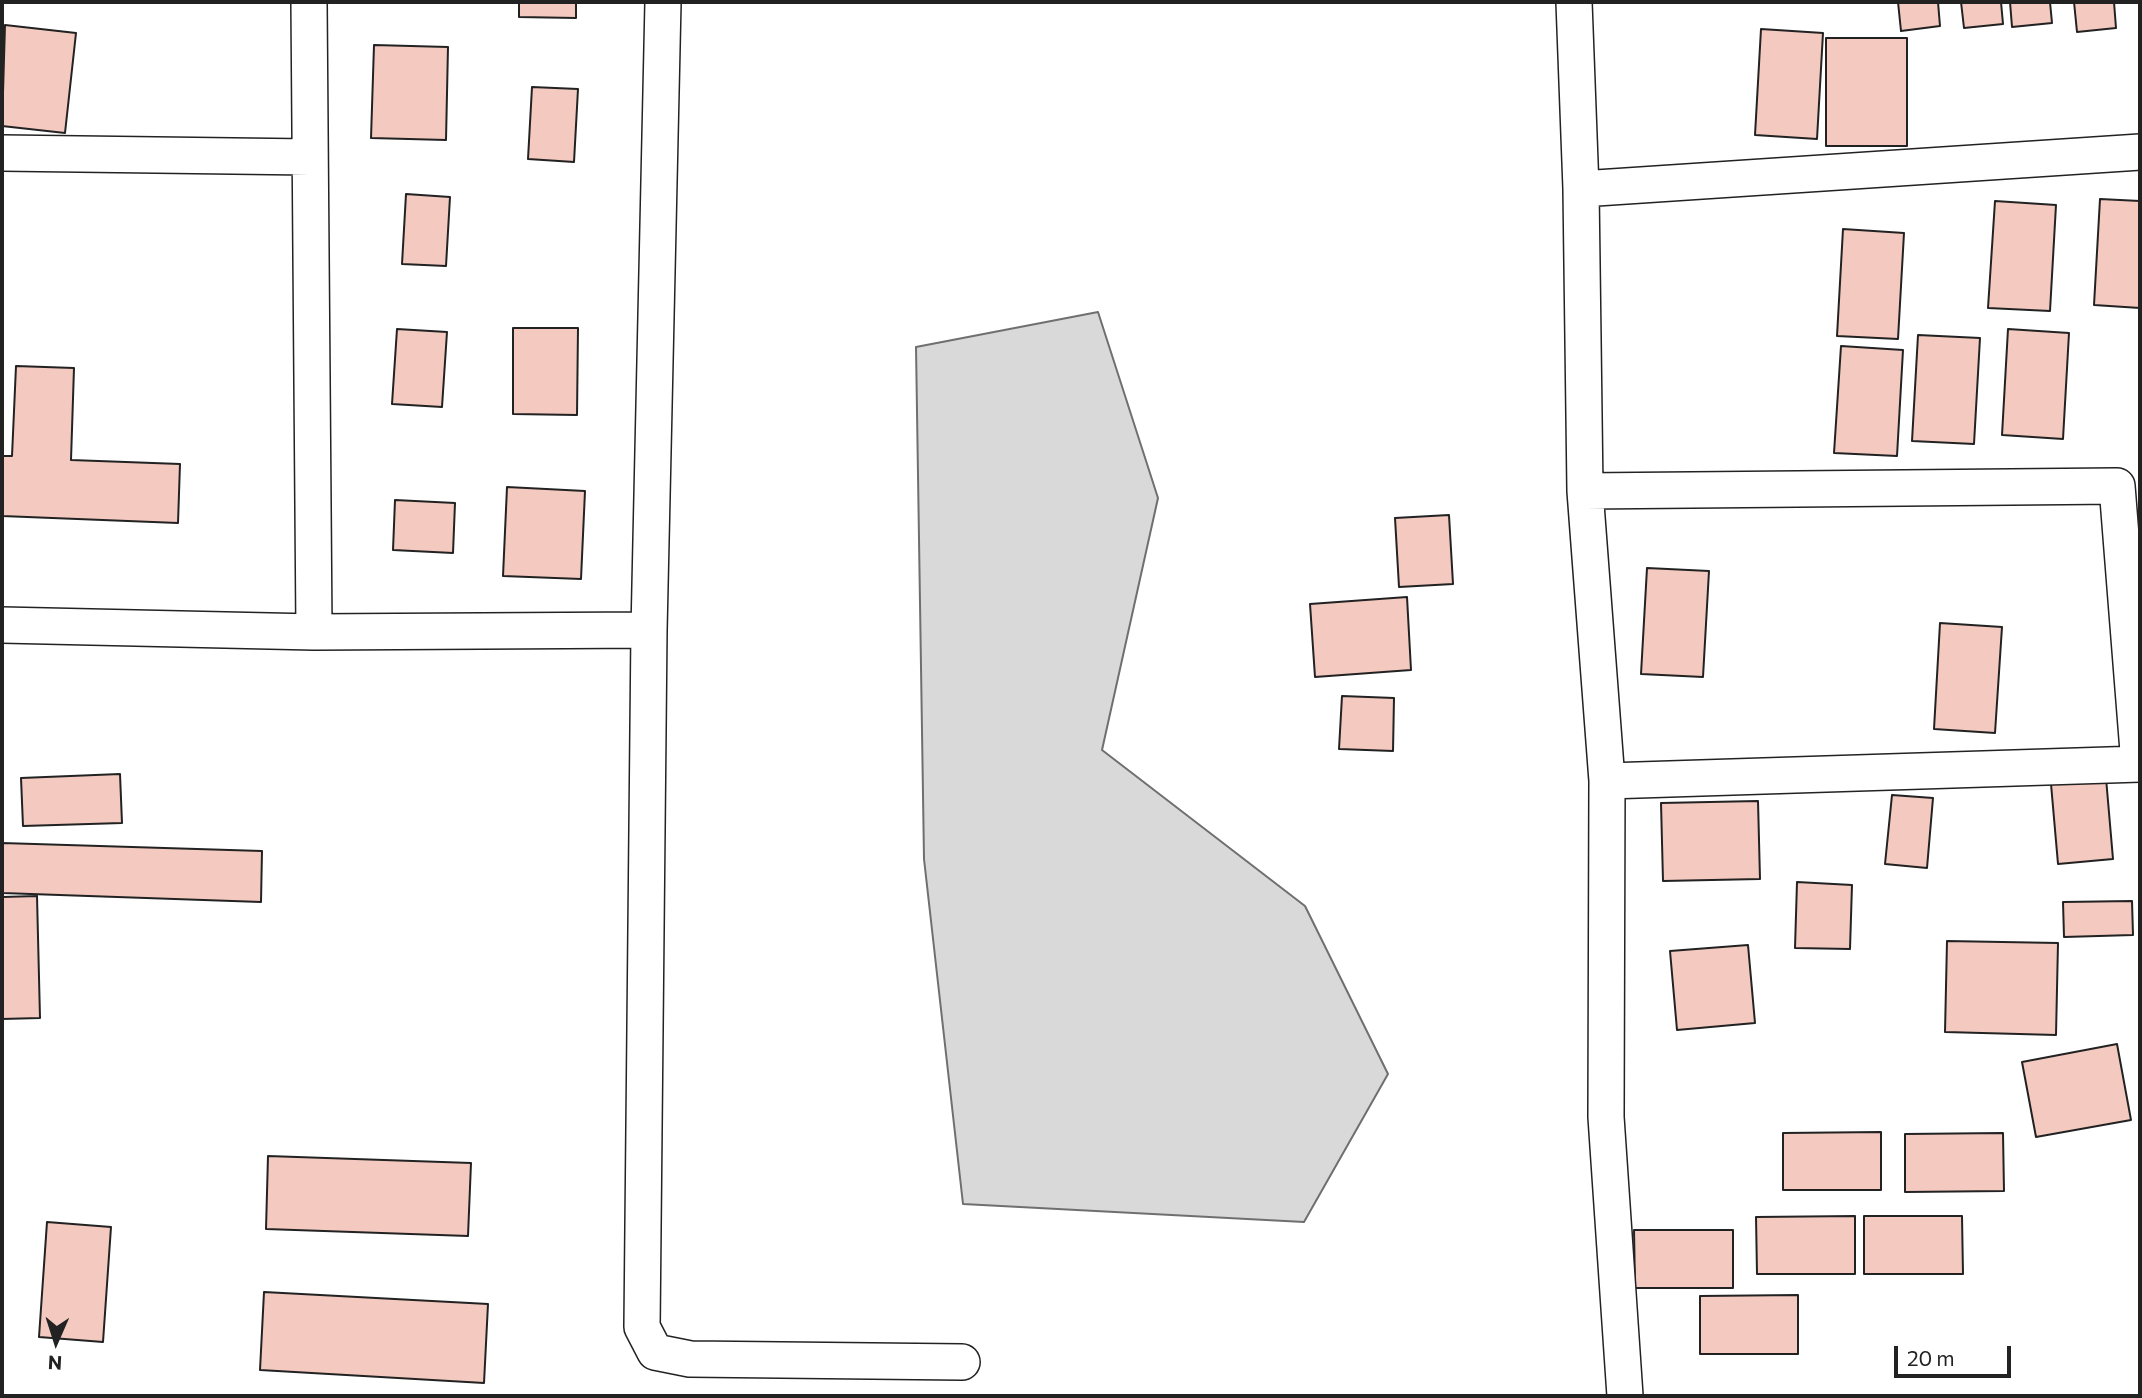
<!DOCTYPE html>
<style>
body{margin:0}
#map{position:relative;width:2142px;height:1398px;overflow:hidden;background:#fff;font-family:Commissioner,sans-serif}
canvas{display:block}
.frame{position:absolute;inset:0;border:4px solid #222;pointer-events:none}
.north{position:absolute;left:21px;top:1307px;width:70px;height:70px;-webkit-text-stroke:5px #fff;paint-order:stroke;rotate:183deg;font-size:19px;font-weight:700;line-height:28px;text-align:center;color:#222}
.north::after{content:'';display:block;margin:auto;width:24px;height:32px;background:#222;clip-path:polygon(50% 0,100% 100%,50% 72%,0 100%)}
.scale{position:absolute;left:1894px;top:1346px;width:117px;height:32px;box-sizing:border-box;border:4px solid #222;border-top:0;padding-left:9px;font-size:21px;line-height:24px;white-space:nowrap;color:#222;-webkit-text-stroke:5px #fff;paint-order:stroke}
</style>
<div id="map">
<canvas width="2142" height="1398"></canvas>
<div class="frame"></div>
<div class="north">N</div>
<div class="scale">20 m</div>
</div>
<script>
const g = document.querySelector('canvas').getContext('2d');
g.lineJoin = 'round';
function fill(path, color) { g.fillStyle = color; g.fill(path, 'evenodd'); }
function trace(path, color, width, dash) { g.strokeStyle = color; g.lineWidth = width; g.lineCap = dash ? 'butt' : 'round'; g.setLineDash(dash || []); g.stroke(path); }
const water = new Path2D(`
 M1098,312L1158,498L1102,750L1305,906L1388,1074L1304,1222L963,1204L924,859L916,347Z`);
const building = new Path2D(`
 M519,2H576V18L519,17Z
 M1898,2H1938L1940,26L1901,31Z
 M1961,2H2001L2003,24L1964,28Z
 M2010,2H2050L2052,23L2012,27Z
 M2074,2H2114L2116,28L2077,32Z
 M5,25L76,33L65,133L2,126Z
 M1761,29L1823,33L1817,139L1755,135Z
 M1826,38H1907V146H1826Z
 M374,45L448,47L446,140L371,138Z
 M532,87L578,89L574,162L528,159Z
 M406,194L450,197L446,266L402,264Z
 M2100,199L2140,201V308L2094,305Z
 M1995,201L2056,205L2050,311L1988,308Z
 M1843,229L1904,233L1898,339L1837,336Z
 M513,328H578L577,415L513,414Z
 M397,329L447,332L442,407L392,404Z
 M2008,329L2069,333L2063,439L2002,435Z
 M1918,335L1980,338L1974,444L1912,441Z
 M1841,346L1903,350L1897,456L1834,453Z
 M16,366L74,368L71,460L180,464L178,523L2,516V456H12Z
 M507,487L585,491L581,579L503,576Z
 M395,500L455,503L453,553L393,550Z
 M1449,515L1453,584L1399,587L1395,518Z
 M1647,568L1709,571L1703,677L1641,674Z
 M1407,597L1411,670L1315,677L1310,604Z
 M1940,623L2002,627L1995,733L1934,729Z
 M1342,696L1394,698L1393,751L1339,749Z
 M120,774L122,823L23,826L21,778Z
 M2106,778L2113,859L2058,864L2051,784Z
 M1892,795L1933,798L1927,868L1885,864Z
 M1758,801L1760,879L1663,881L1661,803Z
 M2,843L262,851L261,902L2,893Z
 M1797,882L1852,885L1850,949L1795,948Z
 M37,896L40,1018L2,1019V897Z
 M2132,901L2133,935L2064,937L2063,902Z
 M1947,941L2058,943L2056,1035L1945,1032Z
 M1748,945L1755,1023L1677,1030L1670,951Z
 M2117,1044L2131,1120L2036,1137L2022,1062Z
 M1881,1132V1190H1783V1133Z
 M2003,1133L2004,1191L1905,1192V1134Z
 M268,1156L471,1163L468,1236L266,1229Z
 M1855,1216V1274H1757L1756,1217Z
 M1864,1216H1962L1963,1274H1864Z
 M47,1222L111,1227L103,1342L39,1337Z
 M1634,1230H1733V1288H1635Z
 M264,1292L488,1304L484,1383L260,1370Z
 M1798,1295V1354H1700V1296Z`);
const minor = new Path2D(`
 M309,2L314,632
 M663,2L649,630L642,1327L655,1352L690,1359L962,1362
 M1574,2L1581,189L1585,491L1607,781L1606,1117L1625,1396
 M2,153L310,157
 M1581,189L2140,152
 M1585,491L2117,486L2139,764
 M2,625L314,632L649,630
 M1607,781L2140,764`);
fill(water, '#d9d9d9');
trace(water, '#6f6f6f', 2);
fill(building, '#f3c9c0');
trace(building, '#222', 2);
trace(minor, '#222', 38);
trace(minor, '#fff', 35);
</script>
